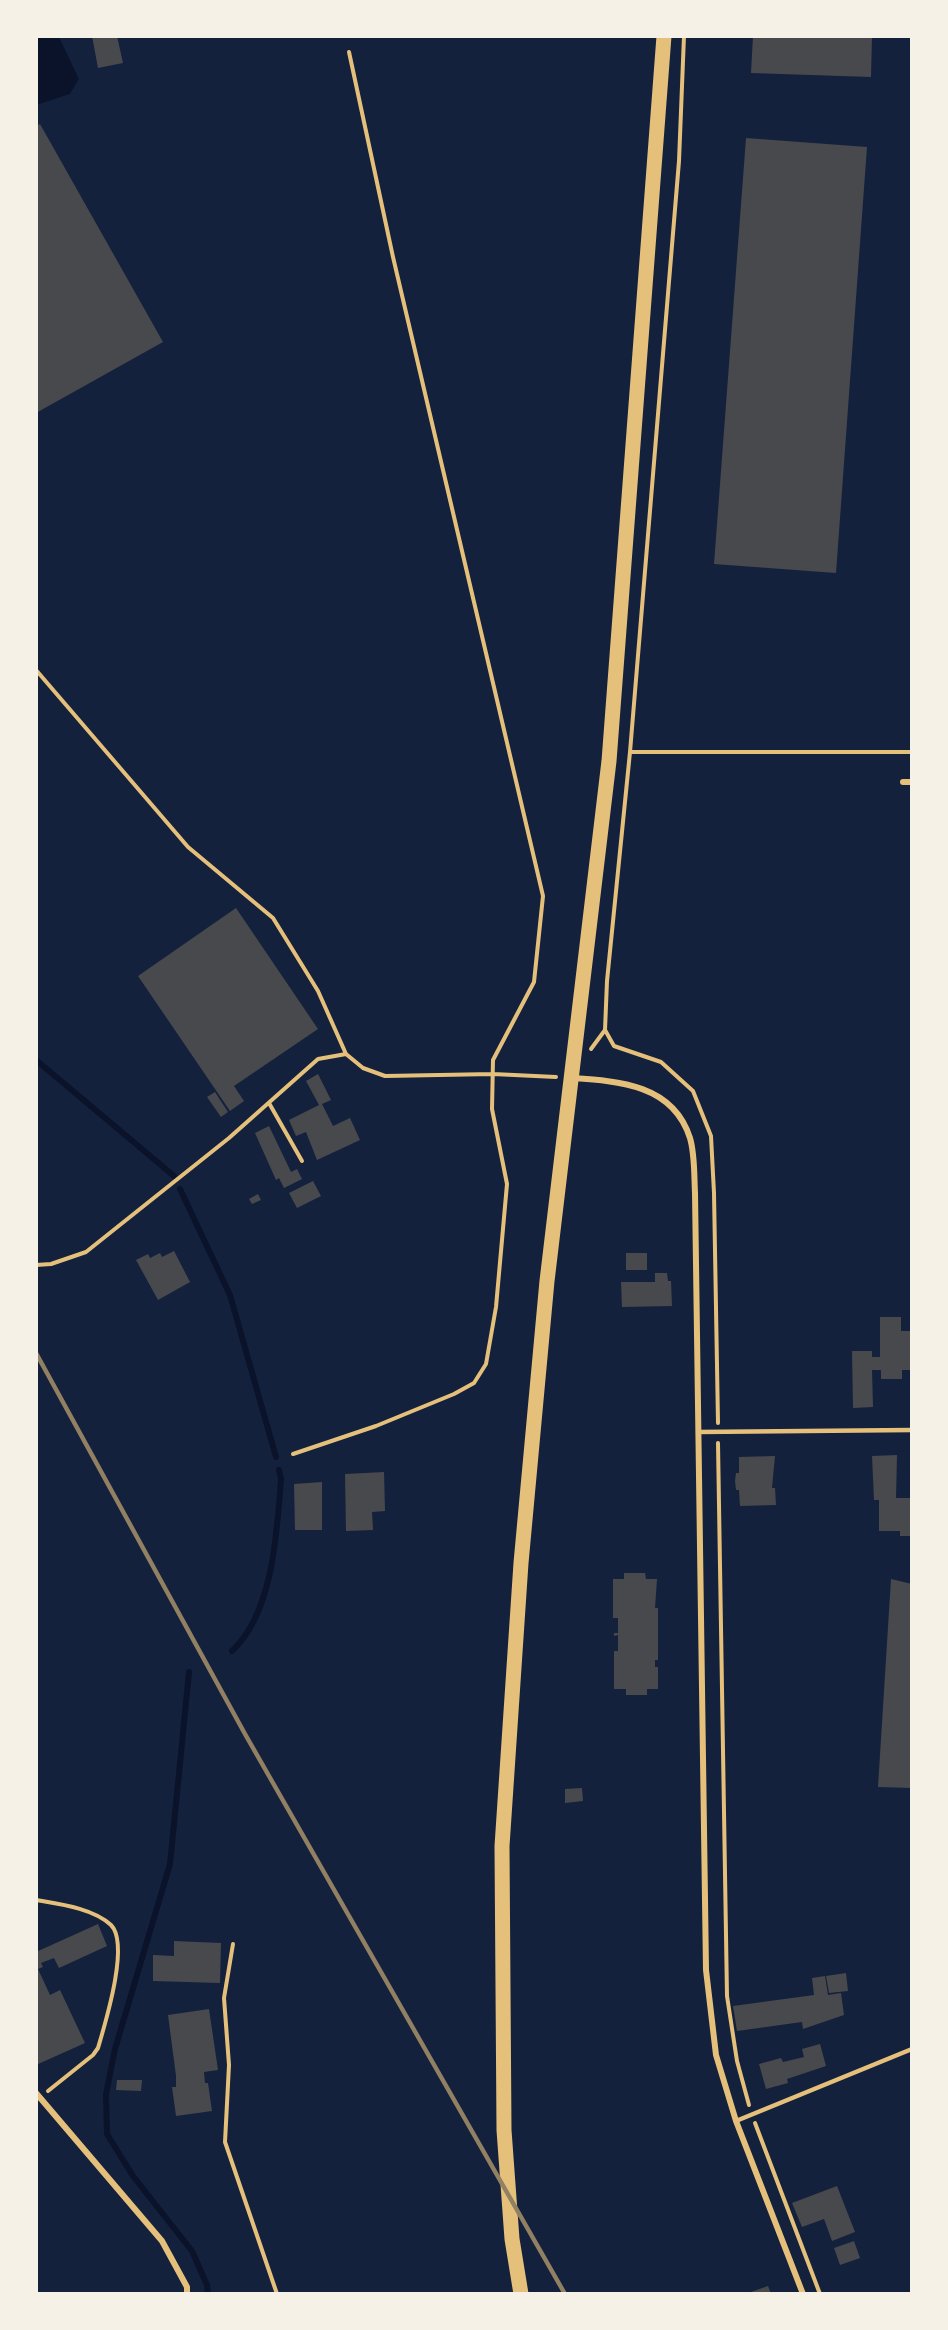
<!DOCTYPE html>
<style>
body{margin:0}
#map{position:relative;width:948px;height:2330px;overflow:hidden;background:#14213d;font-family:Inter,sans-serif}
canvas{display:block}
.frame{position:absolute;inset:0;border:38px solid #f6f1e7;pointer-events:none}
</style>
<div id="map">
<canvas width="948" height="2330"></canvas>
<div class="frame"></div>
</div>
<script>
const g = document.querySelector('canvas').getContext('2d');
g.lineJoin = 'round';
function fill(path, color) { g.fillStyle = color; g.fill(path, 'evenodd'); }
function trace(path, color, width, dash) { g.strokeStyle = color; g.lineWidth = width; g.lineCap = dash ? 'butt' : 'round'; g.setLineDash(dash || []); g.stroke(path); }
const water = new Path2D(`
 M36,36L59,37L79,79L70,94L36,105Z`);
const stream = new Path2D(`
 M36,1060L174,1176
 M180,1189L230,1295L276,1457
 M232,1651C273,1613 277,1532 281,1479L279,1470
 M189,1672L170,1864L115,2049L106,2094L107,2134L133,2176L192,2251L207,2285L208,2294`);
const building = new Path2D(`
 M92,36H117L123,63L98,68Z
 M753,36H872L871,77L751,73Z
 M40,124L163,342L36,413V126Z
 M746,138L867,147L836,573L714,564Z
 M236,908L318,1029L234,1086L244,1101L230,1111L138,976Z
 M318,1074L331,1100L322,1104L333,1126L350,1118L360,1140L317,1160L306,1132L296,1136L289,1120L319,1105L306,1081Z
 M215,1092L228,1112L221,1117L207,1097Z
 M269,1126L291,1172L297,1169L302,1179L284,1188L279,1178L276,1180L255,1133Z
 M313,1181L321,1196L297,1208L289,1193Z
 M258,1194L261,1200L252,1204L249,1199Z
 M174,1251L190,1282L158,1300L136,1260L148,1254L150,1258L160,1253L162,1257Z
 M626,1253H647V1270H626Z
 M655,1273H667L668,1281H671L672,1306L622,1307L621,1282H655Z
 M880,1317H901V1331H912V1370H902V1379H881V1370H872L873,1407L853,1408L852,1351H872V1357H880Z
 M897,1455L896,1498H912V1536H900V1531H879V1500H874L872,1456Z
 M775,1456L772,1488H775L776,1505L740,1506L739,1490H736L735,1481L736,1473H739V1457Z
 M384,1472L385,1511L372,1512L373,1530L346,1531L345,1474Z
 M322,1482V1530H295L294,1484Z
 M624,1573H645L646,1579H657L655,1608H658V1660H655V1667H658V1689H647V1695H626V1689H614V1651H618V1635L614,1636V1633H618V1618H613V1579H624Z
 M891,1579L912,1584V1788L878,1787Z
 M582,1788L583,1801L565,1803V1789Z
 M98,1924L107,1946L59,1968L54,1958L41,1963L43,1967L38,1969L50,1995L60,1990L85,2043L36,2065V1952Z
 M174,1941L221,1943L220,1983L153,1981V1955L174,1956Z
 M846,1973L848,1991L829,1993L826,1976Z
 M825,1976L828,1995L841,1993L844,2015L803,2029L802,2022L737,2031L733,2006L814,1995L812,1978Z
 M209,2009L218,2070L204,2072L205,2083H208L212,2111L176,2116L172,2087H176V2076L168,2015Z
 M820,2044L826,2066L787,2079L788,2083L766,2089L759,2064L781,2058L783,2062L804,2057L802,2049Z
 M117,2080H142L141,2091L116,2090Z
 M837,2186L855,2232L832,2241L824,2219L802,2227L792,2203Z
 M854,2241L860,2258L840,2265L834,2248Z
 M768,2286L771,2294H752L751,2292Z`);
const path = new Path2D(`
 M36,670L188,847L273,918L318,991L346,1054L363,1068L385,1076L493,1074L556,1077
 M631,752H912
 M605,1030L614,1046L661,1062L693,1091L711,1136L714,1193L718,1423
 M591,1049L605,1030L607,981L630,752L679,161L684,36
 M269,1103L302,1161
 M36,1265L51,1264L86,1252L229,1138L318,1059L346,1054
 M718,1443L727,1996L737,2061L749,2105
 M293,1454L376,1426L454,1394L474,1383L486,1364L496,1307L507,1184L492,1109L493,1060L534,982L543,896L393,257L349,52
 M36,1900C59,1904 93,1908 111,1925C130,1944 105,2024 98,2048L93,2055L48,2091
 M233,1944L224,1998L229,2065L225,2142L277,2294
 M755,2123L820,2294`);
const service = new Path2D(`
 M698,1432L912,1430
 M736,2121L912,2049`);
const minor = new Path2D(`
 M903,782H912
 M571,1078C618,1081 673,1084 690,1138C695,1155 694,1175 695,1193L706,1970L716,2055L736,2121L803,2294
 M36,2093L162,2241L187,2287V2294`);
const primary = new Path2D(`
 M521,2294L512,2239L504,2130L502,1846L521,1563L547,1281L609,761L664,36`);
const rail = new Path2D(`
 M36,1353L245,1734L565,2294`);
fill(water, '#0b132b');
trace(stream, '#0b132b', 6);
fill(building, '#48494c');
trace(path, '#e5c07b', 4);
trace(service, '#e5c07b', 4.5);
trace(minor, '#e5c07b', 6);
trace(primary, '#e5c07b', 15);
trace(rail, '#918062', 4.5);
</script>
